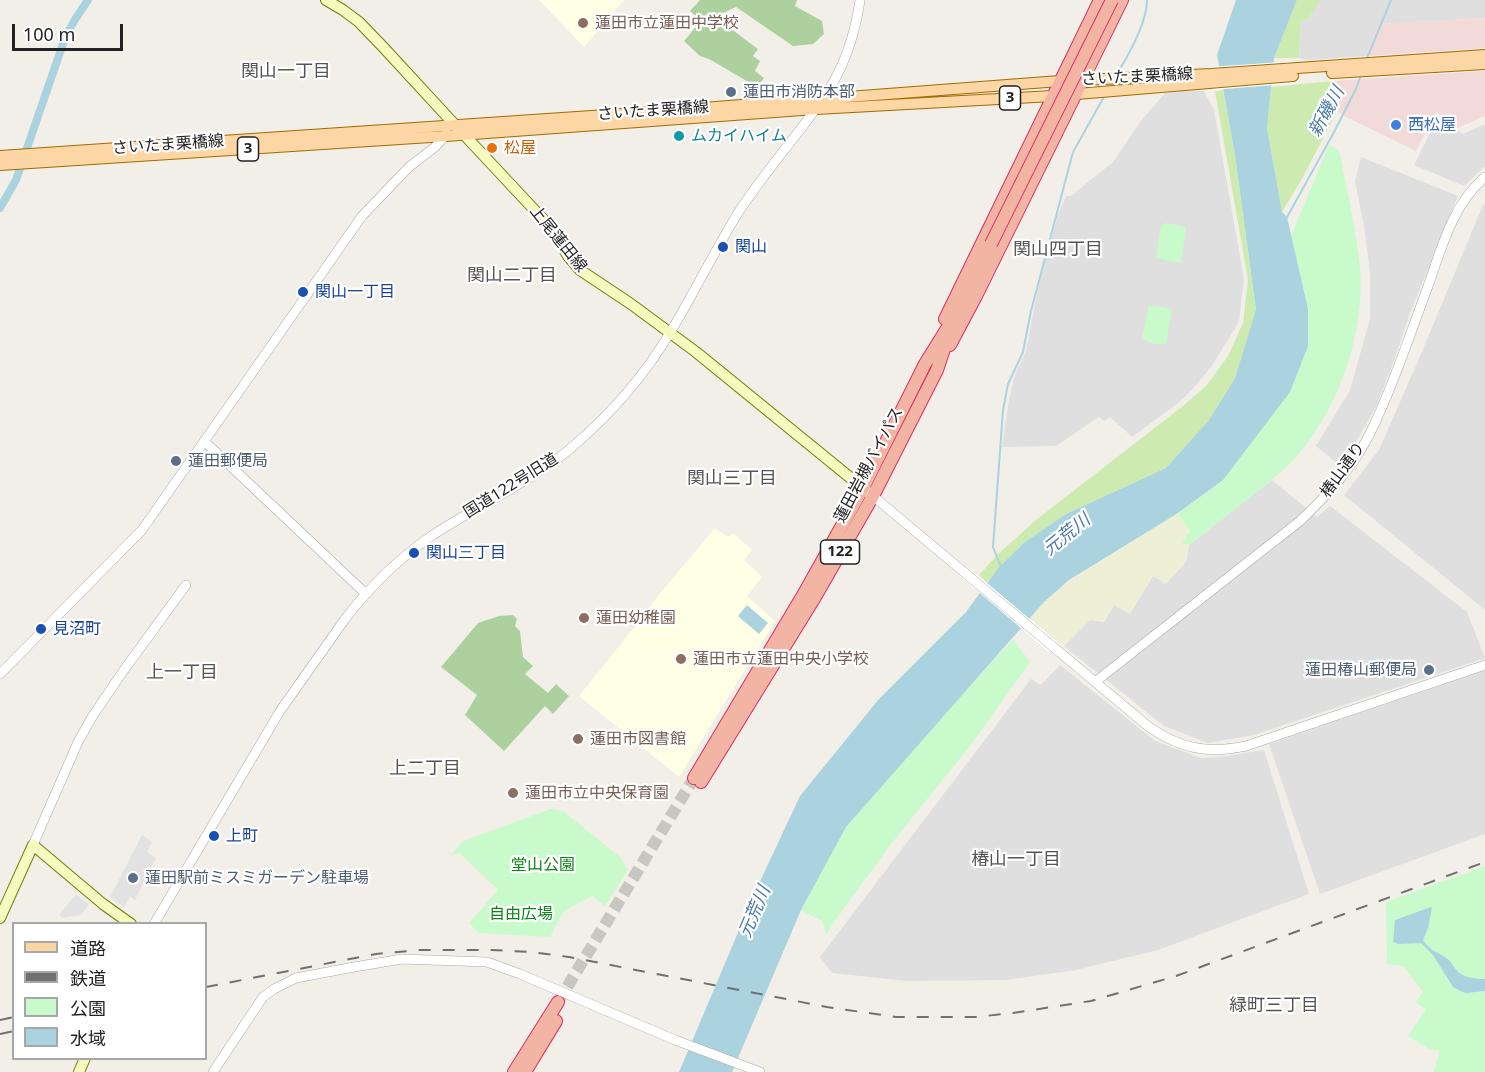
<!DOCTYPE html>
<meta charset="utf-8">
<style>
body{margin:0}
#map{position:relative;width:1485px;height:1072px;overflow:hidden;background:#f2efe9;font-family:"Noto Sans","Noto Sans JP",sans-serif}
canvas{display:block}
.legend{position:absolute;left:12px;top:922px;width:195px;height:138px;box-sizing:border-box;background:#fff;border:2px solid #a7a7a7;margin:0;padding:8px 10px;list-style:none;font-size:18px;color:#222}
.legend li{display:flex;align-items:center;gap:12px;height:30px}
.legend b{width:30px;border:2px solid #a7a7a7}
.scale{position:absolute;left:12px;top:24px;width:111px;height:27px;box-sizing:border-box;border:3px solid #222;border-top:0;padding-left:8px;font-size:18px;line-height:21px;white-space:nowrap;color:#222;-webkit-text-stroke:4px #fff;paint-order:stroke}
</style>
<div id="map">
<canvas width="1485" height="1072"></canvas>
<ul class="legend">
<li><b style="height:8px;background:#fcd6a4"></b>道路</li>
<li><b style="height:8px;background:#707070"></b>鉄道</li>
<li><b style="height:16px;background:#c8facc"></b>公園</li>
<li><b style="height:16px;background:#aad3df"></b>水域</li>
</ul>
<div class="scale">100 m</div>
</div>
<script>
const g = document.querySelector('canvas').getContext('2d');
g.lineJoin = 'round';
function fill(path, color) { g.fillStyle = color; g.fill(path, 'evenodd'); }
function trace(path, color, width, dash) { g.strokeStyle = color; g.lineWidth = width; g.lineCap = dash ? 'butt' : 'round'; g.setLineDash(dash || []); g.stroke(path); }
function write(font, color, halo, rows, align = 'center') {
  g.font = font + ' "Noto Sans","Noto Sans JP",sans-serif'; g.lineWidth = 4.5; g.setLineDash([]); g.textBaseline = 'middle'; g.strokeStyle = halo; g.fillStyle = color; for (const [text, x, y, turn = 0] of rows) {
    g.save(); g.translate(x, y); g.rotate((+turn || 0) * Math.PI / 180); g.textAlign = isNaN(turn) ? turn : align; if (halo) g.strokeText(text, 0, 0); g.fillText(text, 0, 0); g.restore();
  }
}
const residential = new Path2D(`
 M1321,0H1485V18L1378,24L1366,56L1306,60L1299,58L1301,22L1308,19Z
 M1186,91H1204L1214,110L1244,279L1239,322L1211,367L1192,390L1177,404L1132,437L1110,417L1104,421L1099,417L1056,446L1002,447L1009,399L1015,375L1026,351L1043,262L1058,215L1066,196H1071L1113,162L1141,121L1165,93Z
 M1437,118L1463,134L1485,124V166L1464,186L1414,165Z
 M1361,157L1458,196L1410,313L1395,358L1377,405L1342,467L1316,446L1350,390L1370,319V272L1364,226L1355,181Z
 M1485,204V611L1484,609L1344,495L1379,450L1421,354L1483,205Z
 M1272,480L1317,517L1330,506L1467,612L1485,658L1254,735L1208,743L1164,726L1064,646L1090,620L1104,622L1114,605L1130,613L1153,576L1186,562L1189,545Z
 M1060,665L1155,741L1201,758L1227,756L1264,750L1309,894L1158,950L1076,970L1006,980L907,981L832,973L820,957L1031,679L1041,685Z
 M1485,670V834L1320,894L1269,744Z`);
const commercial = new Path2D(`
 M1485,18V48L1366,56L1378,24Z
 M1485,71V116L1458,128L1436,112L1416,151L1346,117L1337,111L1333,81Z`);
const education = new Path2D(`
 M539,0H624L584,47Z
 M715,528L728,537L733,533L752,550L744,560L762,577L747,596L775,621L679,777L579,696L645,614L657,597Z`);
const farmland = new Path2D(`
 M1178,513L1191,531L1182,543L1189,545L1186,562L1166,584L1153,576L1130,614L1114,605L1104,622L1090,620L1064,646L1030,618L1044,602L1069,580Z`);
const grass = new Path2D(`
 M1297,0H1321L1308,19L1301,22L1299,58H1274Z
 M1333,81L1337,111L1302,179L1282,212L1267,128L1271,87Z
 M1223,90L1235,155L1256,311L1235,378L1209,420L1166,468L1066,514L1025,542L999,567L987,583L979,575L998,554L1036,520L1183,406L1207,385L1228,356L1243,323L1248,280L1215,91Z`);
const forest = new Path2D(`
 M700,0H797L795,6L822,21L824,34L813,44L793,46L736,7L723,13L719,20L758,49L753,56L760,61L755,71L764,78L757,87L709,59L700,56L684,41L701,21L690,11Z
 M513,615L517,619L515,626L520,631L523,657L533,666L525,674L548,693L556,684L569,696L553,714L545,706L504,751L465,715L477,695L441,667L478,623L499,616Z`);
const park = new Path2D(`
 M1329,145L1339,150C1347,189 1356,228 1360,268C1365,331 1341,402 1301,451C1286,469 1266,485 1247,500C1228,515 1208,530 1189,545L1182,543L1190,531L1178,513L1223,480L1308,309L1291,236Z
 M1167,223L1186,227L1181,263L1156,258L1161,225Z
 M1149,305L1172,309L1166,343C1158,346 1148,343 1142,337Z
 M1013,639L1030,662L971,745L898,835L852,897L826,934L822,921L801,910L828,857L846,827L921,740Z
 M551,809L563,811L620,857L628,870L605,906L592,896L564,911L550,937L479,933L469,923L498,890L460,853L451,855L463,841Z
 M1485,866V1072H1434L1440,1051L1429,1049L1408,1036L1426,1010L1416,1002L1423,992L1403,966L1387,964L1386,902Z`);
const parking = new Path2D(`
 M142,835L152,842L147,852L156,858L135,900L130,897L124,907L110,897Z
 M76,894L89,904L81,915L62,918L59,915Z`);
const water = new Path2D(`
 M1236,0H1297L1274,58L1267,128L1282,212L1287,217L1308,309V346L1290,392L1223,480L1178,513L1069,580L1044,602L846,827L801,910L732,1072H679L756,890L800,796L879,699L966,612L999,567L1025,542L1066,514L1166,468L1209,420L1235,378L1256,310L1235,155L1217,55Z
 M747,605L768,623L759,634L738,616Z
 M1431,907L1432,908L1428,928L1423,940C1432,953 1438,951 1449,960C1452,963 1454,968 1458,972C1465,978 1476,979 1485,979V991L1466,993L1460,991L1453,987L1433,955L1421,943L1399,944L1393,942L1395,920Z`);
const pier = new Path2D(`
 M1297,61L1298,83L1212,90L1210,67Z
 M968,567L1057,642L1049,652L960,576Z`);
const stream = new Path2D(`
 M1367,58L1391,0
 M1117,74C1128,56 1147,22 1147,0
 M1286,219L1333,134L1356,89L1361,75
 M1001,567L993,547L1003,410L1008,384L1023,352L1031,311L1073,152L1105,95`);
const canal = new Path2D(`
 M0,208L16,180L65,38L74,21L88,0`);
const trunkTunnel = new Path2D(`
 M558,1002L694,778`);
const tertiary = new Path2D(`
 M204,441L366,594
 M873,496L1149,727C1181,749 1208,754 1246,746L1485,665
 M0,674L142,530L362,216L409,167L435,147L447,134
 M1095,682L1300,521C1331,491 1356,465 1374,425C1395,381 1410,334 1427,289C1441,250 1452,205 1485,177
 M33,845L78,742L92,717L124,670L186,585
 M154,924L280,711L345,619C369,588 397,560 430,537C476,506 528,484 571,448C610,415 645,375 671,331C694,293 714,252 738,213C758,182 783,152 806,122C816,108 828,93 836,77C849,53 856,27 860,0
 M213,1072L263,997L274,989L296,978L354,967L402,959L487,962L520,974L675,1040L760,1072`);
const secondary = new Path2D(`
 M326,0L343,10L359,22L384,48L455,125L542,218L556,235L568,256L580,270L631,304L696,352L869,493
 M0,918L33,845L103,904L131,924
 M79,1072L85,1058`);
const primary = new Path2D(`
 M1332,73L1485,64
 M0,156L636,113L1060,81L1211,74L1485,55
 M0,165L446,136L816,109L1053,96L1293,76`);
const trunk = new Path2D(`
 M945,319L1100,0
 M950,345L976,296L1122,0
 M694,778L806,590L863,488L925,364L958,311L991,244
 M701,782L815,597L873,496L937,370L949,334
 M514,1072L558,1002
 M525,1072L556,1021`);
const rail = new Path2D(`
 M206,987L376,954L419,950H492L531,952L569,957L827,1007L896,1017H976L1013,1013L1091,1001L1176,976L1485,862
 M0,1020L14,1017
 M0,1034L14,1031`);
const trunkBridge = new Path2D(`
 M991,244L1112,0`);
const markers = [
 [583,23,6,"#8d6e63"],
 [731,92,6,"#5c6f8a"],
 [1396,125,6,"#3f7fe0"],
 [679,136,6,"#0f9aa8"],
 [492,148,6,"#e8710a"],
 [723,247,6,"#1a4fb4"],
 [303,292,6,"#1a4fb4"],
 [176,461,6,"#5c6f8a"],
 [414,553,6,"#1a4fb4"],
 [584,618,6,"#8d6e63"],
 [41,629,6,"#1a4fb4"],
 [681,659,6,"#8d6e63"],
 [1429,670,6,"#5c6f8a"],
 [578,739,6,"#8d6e63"],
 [513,793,6,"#8d6e63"],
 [214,836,6,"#1a4fb4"],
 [133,878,6,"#5c6f8a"]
];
const shields = [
 [1010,98,21],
 [248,149,21],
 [840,552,39]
];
const shieldNames = [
 ["3",1010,98],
 ["3",248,149],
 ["122",840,552]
];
const educationNames = [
 ["蓮田市立蓮田中学校",595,23],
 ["蓮田幼稚園",596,618],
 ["蓮田市立蓮田中央小学校",693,659],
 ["蓮田市図書館",590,739],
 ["蓮田市立中央保育園",525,793]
];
const streetNames = [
 ["さいたま栗橋線",1137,77,-3],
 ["さいたま栗橋線",653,111,-4],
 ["さいたま栗橋線",168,145,-4],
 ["上尾蓮田線",558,239,51],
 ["蓮田岩槻バイパス",869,465,-62],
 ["椿山通り",1343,470,-54],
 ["国道122号旧道",511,486,-32]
];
const serviceNames = [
 ["蓮田市消防本部",743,92],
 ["蓮田郵便局",188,461],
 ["蓮田椿山郵便局",1417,670,"right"],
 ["蓮田駅前ミスミガーデン駐車場",145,878]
];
const shopNames = [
 ["西松屋",1408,125]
];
const cultureNames = [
 ["ムカイハイム",691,136]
];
const foodNames = [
 ["松屋",504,148]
];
const transitNames = [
 ["関山",735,247],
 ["関山一丁目",315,292],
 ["関山三丁目",426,553],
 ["見沼町",53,629],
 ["上町",226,836]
];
const parkNames = [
 ["堂山公園",543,865],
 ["自由広場",521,914]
];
const neighbourhoodNames = [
 ["関山一丁目",286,72],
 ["関山四丁目",1058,250],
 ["関山二丁目",512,276],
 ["関山三丁目",732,479],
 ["上一丁目",182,673],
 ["上二丁目",425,769],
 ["椿山一丁目",1016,860],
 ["緑町三丁目",1274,1006]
];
const waterNames = [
 ["新磯川",1327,112,-61],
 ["元荒川",1067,535,-39],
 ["元荒川",755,912,-67]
];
fill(residential, '#e0dfdf');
fill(commercial, '#f2dad9');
fill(education, '#ffffe5');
fill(farmland, '#eef0d5');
fill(grass, '#cdebb0');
fill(forest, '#add19e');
fill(park, '#c8facc');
fill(parking, '#e2e2e2');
fill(water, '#aad3df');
fill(pier, '#fff');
trace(stream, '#aad3df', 2);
trace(canal, '#aad3df', 8);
trace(trunkTunnel, '#c8c6c1', 12, [12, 6]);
trace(tertiary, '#a9a9a9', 10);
trace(secondary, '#707d05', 12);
trace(primary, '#a06b00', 12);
trace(trunk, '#dc2a67', 14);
trace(tertiary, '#fff', 9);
trace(secondary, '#f7fabf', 10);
trace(primary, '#fcd6a4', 10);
trace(trunk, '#f2b4a3', 12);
trace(rail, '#707070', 2, [12, 12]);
trace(trunkBridge, '#dc2a67', 14, []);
trace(trunkBridge, '#f2b4a3', 12);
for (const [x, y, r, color] of markers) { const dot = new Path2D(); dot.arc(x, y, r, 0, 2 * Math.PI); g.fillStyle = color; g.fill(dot); trace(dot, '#fff', 2); }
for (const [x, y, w] of shields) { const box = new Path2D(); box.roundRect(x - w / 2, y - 12, w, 24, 4.5); g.fillStyle = '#fff'; g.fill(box); trace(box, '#222', 1.5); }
write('bold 15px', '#222', null, shieldNames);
write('16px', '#785e54', '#fff', educationNames, 'left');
write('16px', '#222', '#fff', streetNames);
write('16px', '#4e5e75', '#fff', serviceNames, 'left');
write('16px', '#366cbe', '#fff', shopNames, 'left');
write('16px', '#0d838f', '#fff', cultureNames, 'left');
write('16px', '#c56008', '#fff', foodNames, 'left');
write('16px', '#164399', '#fff', transitNames, 'left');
write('16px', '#0c8416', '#fff', parkNames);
write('18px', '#555', '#fff', neighbourhoodNames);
write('italic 18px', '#4a7aab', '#fff', waterNames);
</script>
